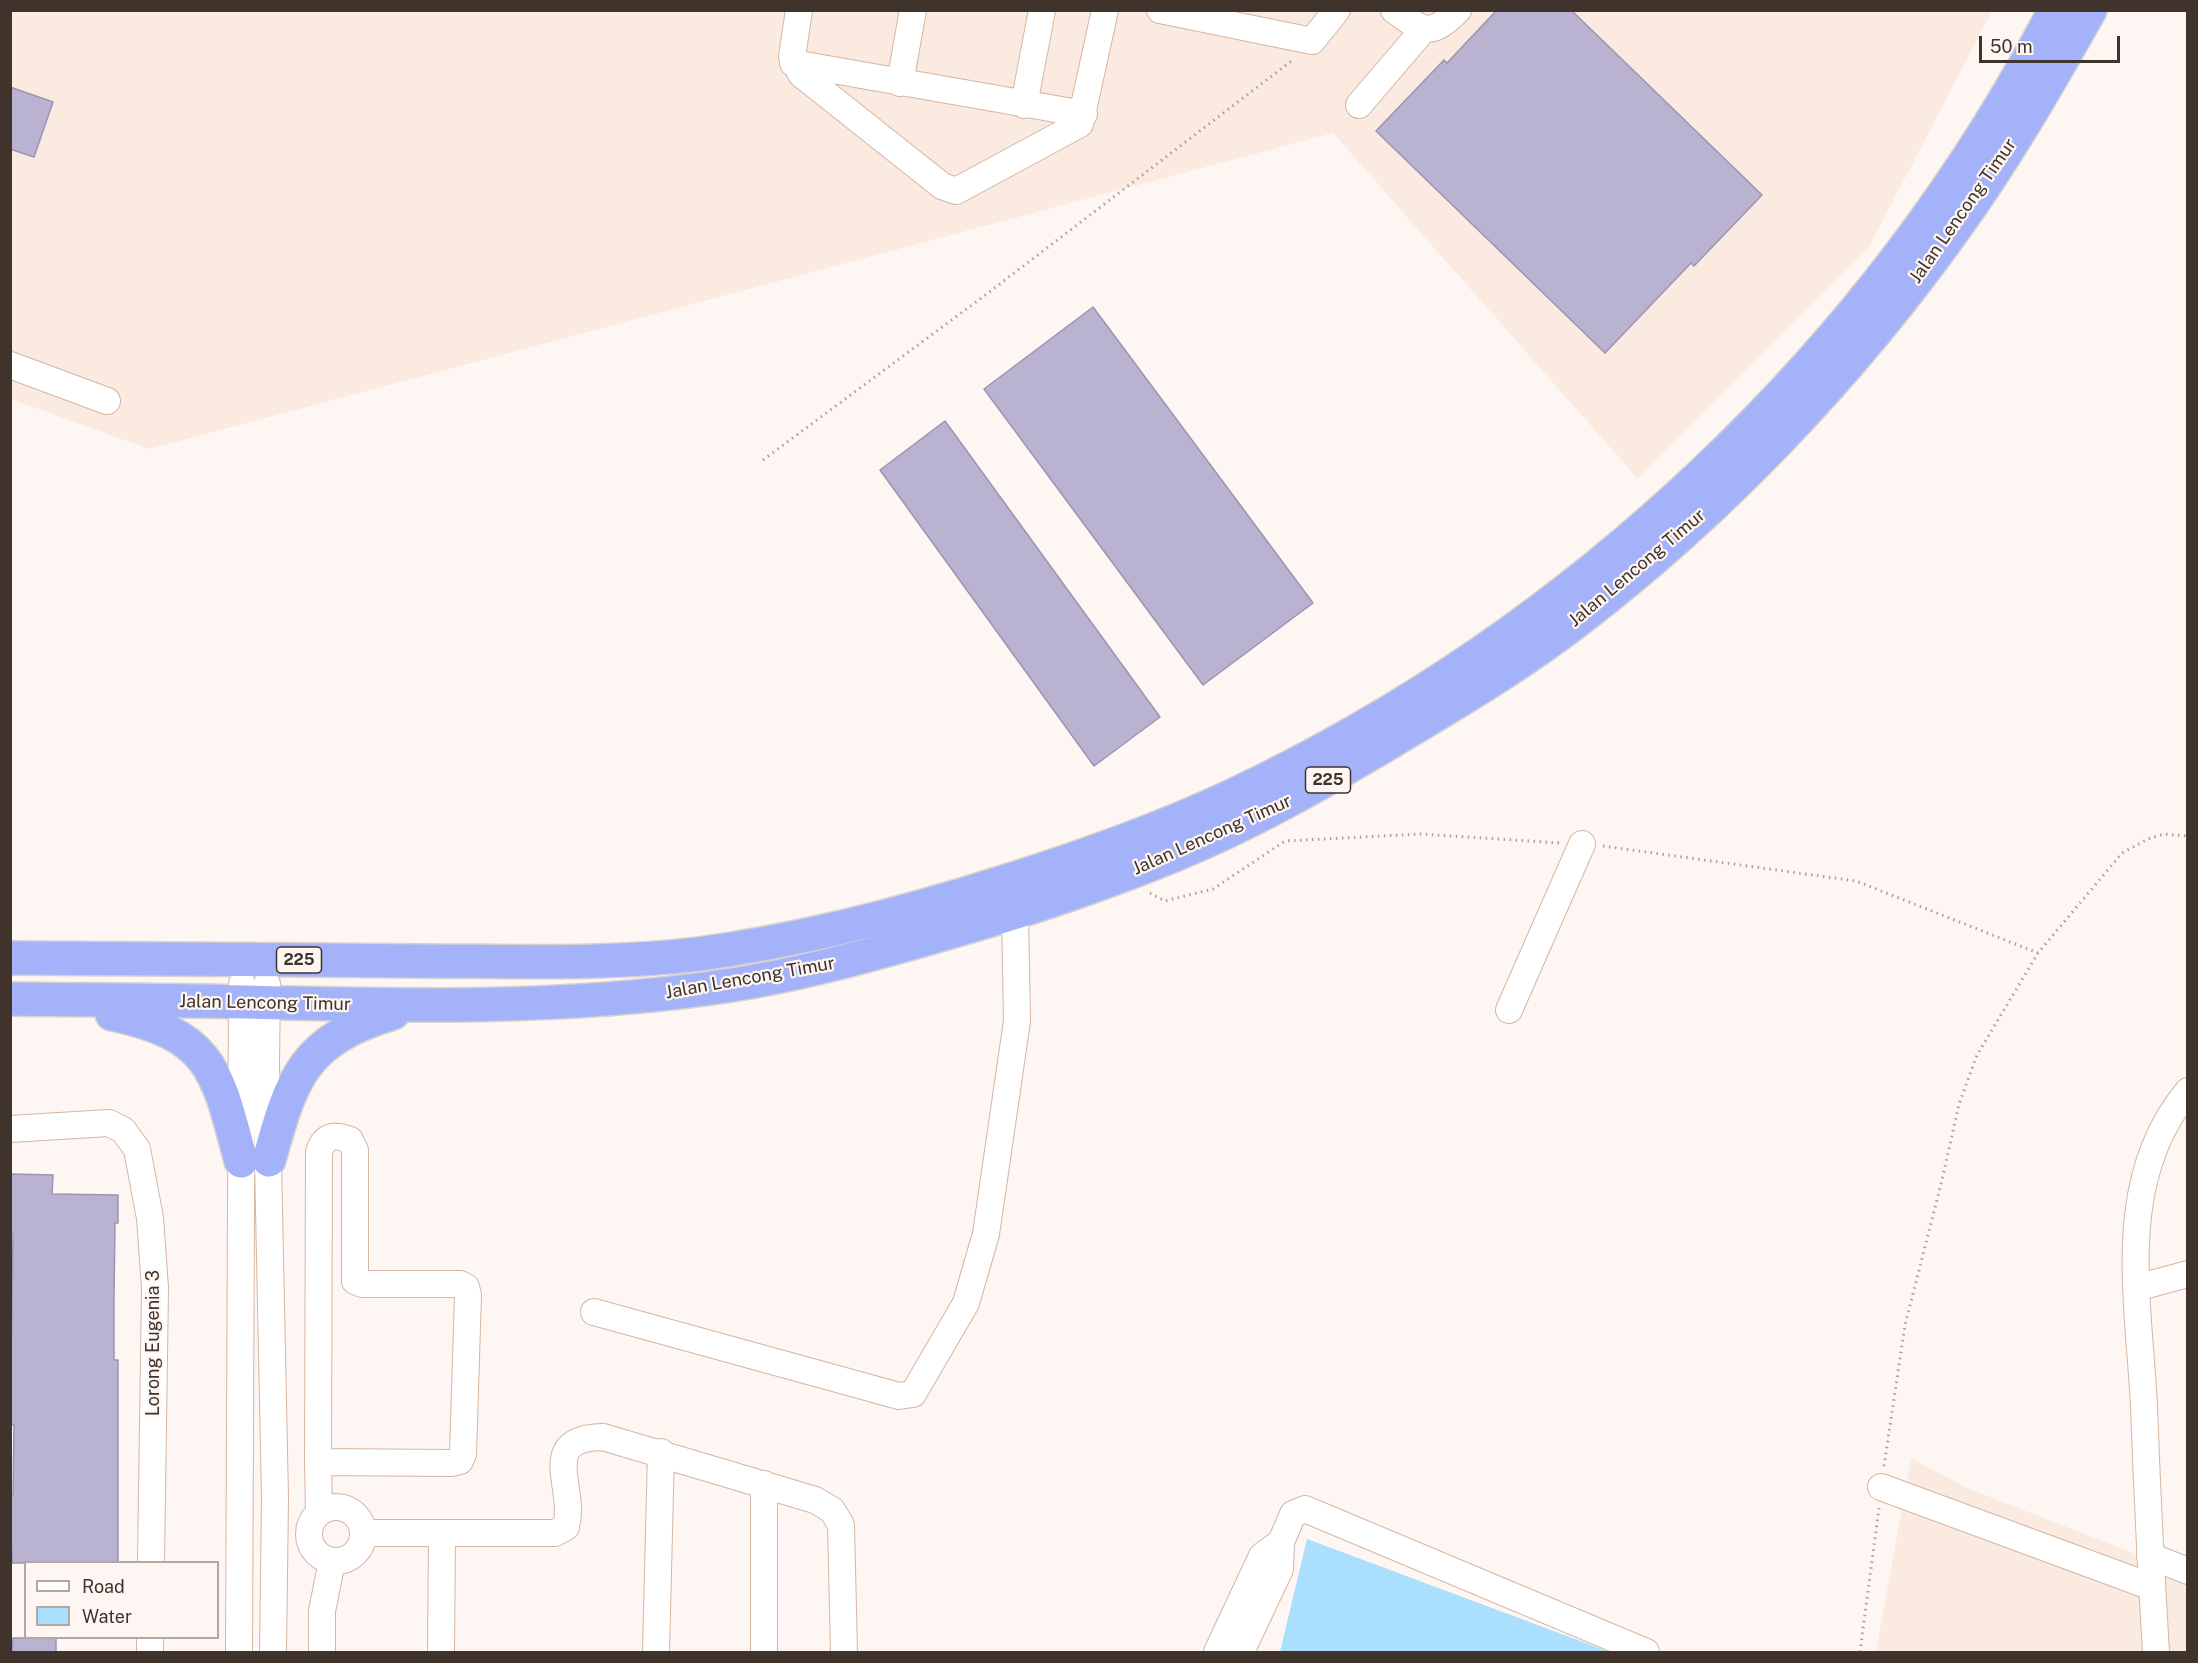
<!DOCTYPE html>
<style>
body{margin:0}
#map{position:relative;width:2198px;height:1663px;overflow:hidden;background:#fdf6f2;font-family:"Public Sans",sans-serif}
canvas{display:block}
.frame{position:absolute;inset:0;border:12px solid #3f332b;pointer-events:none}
.legend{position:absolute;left:24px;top:1561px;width:195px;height:78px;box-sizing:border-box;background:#fdf6f2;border:2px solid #b1a8a2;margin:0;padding:8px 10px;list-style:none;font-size:18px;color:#3f332b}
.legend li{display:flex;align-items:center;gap:12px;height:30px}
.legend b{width:30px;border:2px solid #b1a8a2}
.scale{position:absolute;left:1979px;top:36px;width:141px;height:27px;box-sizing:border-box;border:3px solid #3f332b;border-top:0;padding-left:8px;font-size:18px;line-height:21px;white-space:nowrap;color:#3f332b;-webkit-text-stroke:4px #fdf6f2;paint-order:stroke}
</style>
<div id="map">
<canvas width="2198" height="1663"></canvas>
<div class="frame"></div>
<ul class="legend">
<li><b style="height:8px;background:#fff"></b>Road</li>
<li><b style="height:16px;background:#aadffe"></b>Water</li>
</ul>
<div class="scale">50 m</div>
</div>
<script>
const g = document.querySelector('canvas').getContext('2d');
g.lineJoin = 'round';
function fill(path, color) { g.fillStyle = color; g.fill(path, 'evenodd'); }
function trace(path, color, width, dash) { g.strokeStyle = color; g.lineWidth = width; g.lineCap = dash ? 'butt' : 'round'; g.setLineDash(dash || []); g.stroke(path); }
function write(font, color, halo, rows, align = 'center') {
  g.font = font + ' "Public Sans",sans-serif'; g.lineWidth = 4.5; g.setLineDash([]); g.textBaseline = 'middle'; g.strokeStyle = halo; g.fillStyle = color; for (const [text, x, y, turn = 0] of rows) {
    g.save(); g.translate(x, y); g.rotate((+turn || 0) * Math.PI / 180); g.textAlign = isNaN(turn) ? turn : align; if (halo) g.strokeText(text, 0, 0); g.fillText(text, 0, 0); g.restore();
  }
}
const built = new Path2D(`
 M10,11H1992L1870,245L1638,479L1333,133L149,449L11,399Z
 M1911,1458L1967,1488L2187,1574V1652H1876Z`);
const water = new Path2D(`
 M1307,1539L1610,1652H1280Z`);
const building = new Path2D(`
 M1497,10H1571L1762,195L1694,266L1691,263L1605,353L1376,131L1444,60L1447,63Z
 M10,87L53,102L34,157L10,149Z
 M1093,307L1313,603L1203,685L984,389Z
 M945,421L1160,717L1094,766L880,470Z
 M10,1174L53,1175L52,1194L118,1195V1223H115L114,1296V1360H118V1563H12L10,1495H13L14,1425H10L13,1234H10Z
 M13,1638H56V1653H12Z`);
const path = new Path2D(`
 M763,460L988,293L1294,59
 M1603,846L1856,881L2038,953
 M1150,893L1165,901L1213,889L1285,841L1421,834L1560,843
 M1884,1466L1905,1325L1942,1180L1959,1104L1977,1055L2038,953L2122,853L2148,839L2164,834L2188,836
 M1860,1652L1879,1508`);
const minor = new Path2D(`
 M799,10L792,57L801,74L942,186L956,191L1080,124L1105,10
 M1160,10L1312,41L1337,10
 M1394,10C1424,32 1430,38 1458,10
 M793,63L1084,114
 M900,83L913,10
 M1024,105L1042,10
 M1359,105L1424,29
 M10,365L107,401
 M267,984L266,1064L275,1498L273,1652
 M1509,1010L1582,844
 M10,1129L109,1123L123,1130L137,1149L150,1218L155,1288L151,1562
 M2136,1288L2188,1274
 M594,1312L899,1396L913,1394L966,1303L986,1234L1017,1021L1015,913
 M318,1462L452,1463L460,1461L463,1454L468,1295L466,1287L460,1284H362L355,1281V1150L350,1140C335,1134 324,1135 319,1152L318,1462L319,1513
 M764,1484V1652
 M1881,1487L2152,1587
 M309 1534a27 27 0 1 1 54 0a27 27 0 1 1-54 0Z
 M364,1533H555L566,1527C577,1488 536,1438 603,1437L815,1500L832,1510L841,1525L844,1652
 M2150,1556L2188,1571
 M150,1652V1638
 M239,1652L242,984
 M322,1652V1611L332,1561
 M441,1652L442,1533
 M656,1652L661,1452
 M1217,1652L1262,1556L1281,1542
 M1241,1652L1280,1569L1281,1542L1293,1514L1305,1509L1646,1652
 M2156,1652C2151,1571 2147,1489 2144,1407C2139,1300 2113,1181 2188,1091`);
const highway = new Path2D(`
 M10,958C147,958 284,960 421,961C514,961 607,965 699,954C803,940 904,914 1004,882C1080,858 1157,831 1230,797C1578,633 1877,352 2055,10
 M10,999C89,1000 167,1000 245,1002C405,1006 565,1010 725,986C806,974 885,951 964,928C1035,907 1106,883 1174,855C1250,824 1321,783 1392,741C1455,703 1520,665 1578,620C1720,511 1849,376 1953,231C2004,161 2047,86 2090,10
 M112,1014C212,1035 217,1070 241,1161
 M269,1160C292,1076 304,1040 393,1013`);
const shields = [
 [1328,780,45],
 [299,960,45]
];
const shieldNames = [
 ["225",1328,780],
 ["225",299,960]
];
const streetNames = [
 ["Jalan Lencong Timur",1963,211,-55],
 ["Jalan Lencong Timur",1637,568,-40],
 ["Jalan Lencong Timur",1212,835,-24],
 ["Jalan Lencong Timur",750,978,-10],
 ["Jalan Lencong Timur",265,1003,1],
 ["Lorong Eugenia 3",153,1343,-90]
];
fill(built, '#faeae0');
fill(water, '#aadffe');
fill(building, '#b9b2d1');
trace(building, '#9b94b2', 1.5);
trace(minor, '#d4b6a2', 28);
trace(highway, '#d5d2d0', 36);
trace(path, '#a9a09a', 3, [1.5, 4.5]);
trace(minor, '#fff', 26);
trace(highway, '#a4b3f9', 33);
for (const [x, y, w] of shields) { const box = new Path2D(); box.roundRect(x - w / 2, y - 13, w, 26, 4.5); g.fillStyle = '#fdf6f2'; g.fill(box); trace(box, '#3f332b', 1.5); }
write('bold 16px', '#3f332b', null, shieldNames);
write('18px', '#3f332b', '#fdf6f2', streetNames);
</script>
